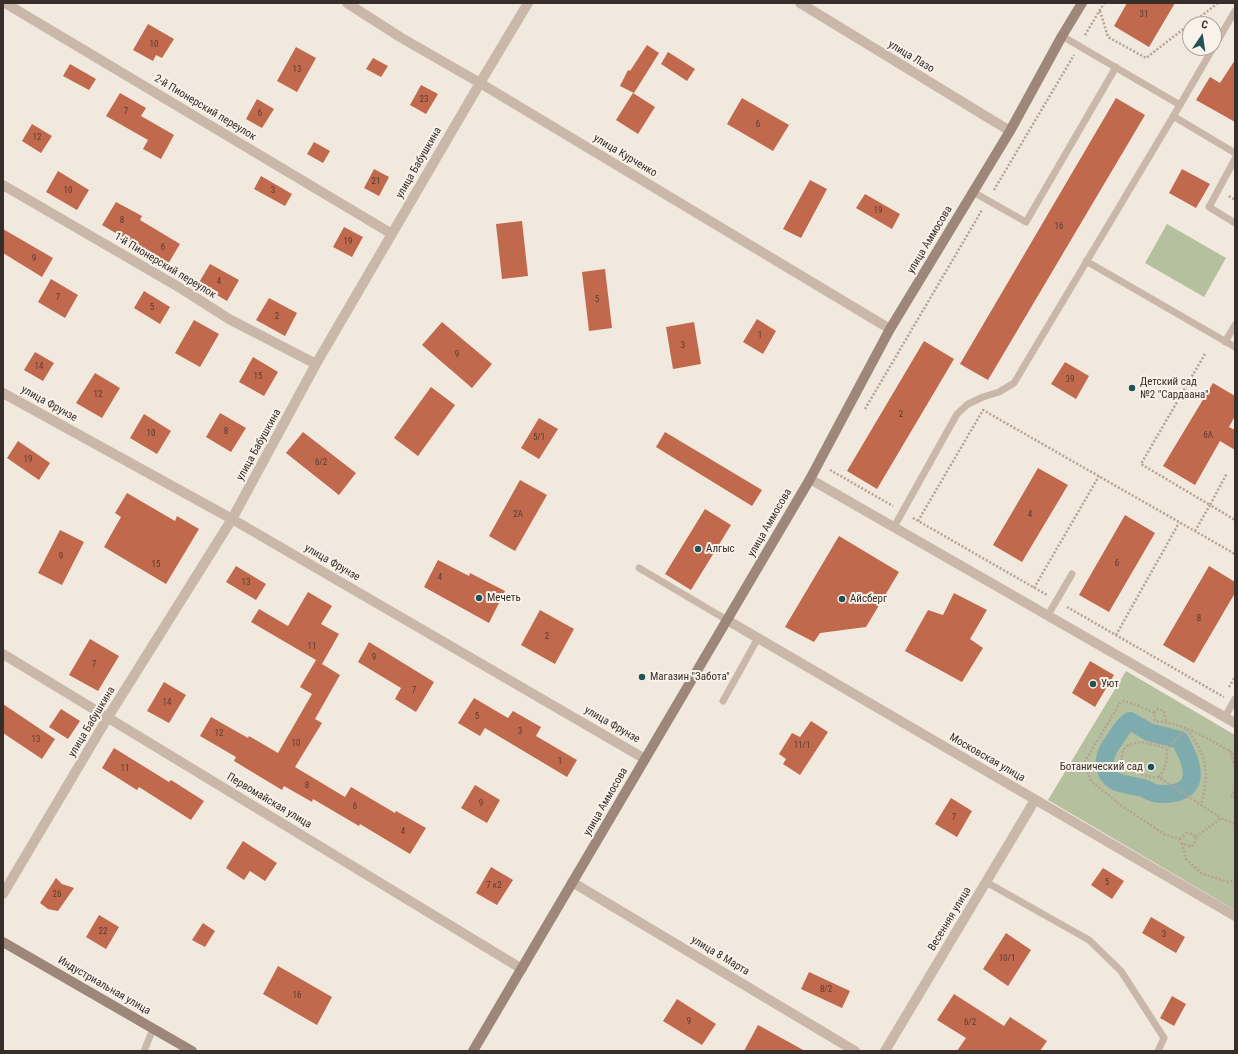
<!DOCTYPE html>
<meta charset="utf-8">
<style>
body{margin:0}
#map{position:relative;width:1238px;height:1054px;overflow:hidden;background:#f1e8de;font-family:"Roboto Condensed",sans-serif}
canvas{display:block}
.frame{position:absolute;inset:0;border:4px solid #372e29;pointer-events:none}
.north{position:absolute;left:1182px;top:16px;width:40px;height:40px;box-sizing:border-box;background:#f9f2ea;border:1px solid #aba49d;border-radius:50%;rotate:13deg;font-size:11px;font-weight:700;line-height:16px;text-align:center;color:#372e29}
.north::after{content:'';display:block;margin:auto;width:14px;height:18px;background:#215356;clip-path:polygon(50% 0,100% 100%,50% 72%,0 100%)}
</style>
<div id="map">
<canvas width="1238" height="1054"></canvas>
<div class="frame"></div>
<div class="north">С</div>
</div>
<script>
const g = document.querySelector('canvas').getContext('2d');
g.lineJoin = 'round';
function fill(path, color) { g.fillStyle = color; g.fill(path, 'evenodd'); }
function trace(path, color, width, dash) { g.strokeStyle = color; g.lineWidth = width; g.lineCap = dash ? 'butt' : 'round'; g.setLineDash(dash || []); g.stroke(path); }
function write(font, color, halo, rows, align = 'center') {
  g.font = font + ' "Roboto Condensed",sans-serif'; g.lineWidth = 4; g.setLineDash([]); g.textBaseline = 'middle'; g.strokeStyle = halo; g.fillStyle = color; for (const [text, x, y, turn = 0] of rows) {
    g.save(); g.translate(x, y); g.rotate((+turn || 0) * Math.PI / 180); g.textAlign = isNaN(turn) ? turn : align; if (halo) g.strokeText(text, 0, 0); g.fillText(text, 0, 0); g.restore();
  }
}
const green = new Path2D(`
 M1167,224L1226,258L1204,297L1145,263Z
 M1126,671L1235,735V910L1048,800Z`);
const canal = new Path2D(`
 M1130,721L1149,732L1180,740C1188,755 1203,784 1178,792C1170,794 1162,795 1154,793C1150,792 1146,789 1143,788C1130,784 1114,786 1107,773C1102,761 1106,751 1113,742C1119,734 1122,726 1130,721Z`);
const building = new Path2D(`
 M1127,3H1175L1149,47L1114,26Z
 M148,24L174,39L162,58L156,55L153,61L133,50Z
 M647,45L659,53L634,93L620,86L628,70L630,71Z
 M296,47L316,58L297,92L277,81Z
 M668,52L695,69L687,81L661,64Z
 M373,58L388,66L381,77L366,69Z
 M1235,60V122L1196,100L1210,77L1220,83Z
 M70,64L96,79L89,90L63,76Z
 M421,85L438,94L426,114L410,105Z
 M120,93L146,108L141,116L174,135L161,159L143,149L148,140L106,116Z
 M633,93L655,107L638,134L616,120Z
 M742,98L789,125L773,151L727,124Z
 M1116,98L1145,115L988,380L960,364Z
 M257,99L274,109L262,128L246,119Z
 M32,124L52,136L41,153L22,141Z
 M314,142L330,151L323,163L307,154Z
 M374,169L389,177L379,196L364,188Z
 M1182,169L1210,184L1196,208L1169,193Z
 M58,171L89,190L77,210L46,192Z
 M261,176L292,194L285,206L254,189Z
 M810,180L827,189L801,238L783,229Z
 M865,194L900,214L892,229L856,208Z
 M116,202L142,216L140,220L180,244L168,264L102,225Z
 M522,221L528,276L502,279L496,224Z
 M344,227L363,237L352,257L333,247Z
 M3,229L53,258L42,277L3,253Z
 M210,264L239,280L227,301L198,284Z
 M605,269L612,328L589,331L582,272Z
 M51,279L78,295L65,318L38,302Z
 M144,291L170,307L160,324L134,308Z
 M269,298L297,313L285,336L256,320Z
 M757,319L776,331L763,354L743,342Z
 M194,320L219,334L200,367L175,353Z
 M442,322L492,364L472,388L422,345Z
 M694,322L701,364L673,369L666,327Z
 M924,341L954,359L877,489L847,471Z
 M35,352L54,363L43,381L24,370Z
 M253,357L278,372L264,396L239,382Z
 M1065,362L1089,376L1076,399L1051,384Z
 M95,373L120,388L102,418L76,403Z
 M1213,383L1235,396V416L1229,427L1235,430V450L1220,441L1195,485L1163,466Z
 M431,387L455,405L418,456L394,438Z
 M220,413L246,428L231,452L206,437Z
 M144,414L171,431L157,454L130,438Z
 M539,418L558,429L539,459L521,448Z
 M303,432L356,473L339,495L286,453Z
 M665,432L762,490L752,506L656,447Z
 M18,441L50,463L39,480L7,458Z
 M1038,468L1068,485L1022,562L993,545Z
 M520,480L547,495L515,551L489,536Z
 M127,493L175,521L177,516L199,529L166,584L104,547L121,517L115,513Z
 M705,509L731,525L691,590L665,574Z
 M1125,515L1155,533L1109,612L1079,595Z
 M60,530L84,542L62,585L38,573Z
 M839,536L899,572L866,627L820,633L814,642L785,627Z
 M438,560L469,576L470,573L505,591L489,623L424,587Z
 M236,566L266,584L256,600L226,582Z
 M1209,566L1235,582V593L1194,663L1163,645Z
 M308,592L332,606L321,624L339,634L322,664L340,675L315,719L322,723L295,767L345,797L351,787L395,813L396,811L426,828L410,854L360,824L359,826L313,799L312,802L284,786L282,790L234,761L236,757L200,736L211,717L248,738L249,736L278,753L312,694L300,687L316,660L251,622L259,609L288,626Z
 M954,593L987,610L970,639L983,648L962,682L905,651L928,610L943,615Z
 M540,610L574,629L555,664L521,645Z
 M90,639L119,656L98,691L69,675Z
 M369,642L434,682L416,712L395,699L401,688L358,662Z
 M1090,661L1114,675L1095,707L1072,693Z
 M164,682L186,695L169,723L147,711Z
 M474,698L508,718L513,711L541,727L536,736L577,760L567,777L485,728L480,736L458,723Z
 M3,704L55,739L42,759L3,733Z
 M61,709L80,721L68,739L49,727Z
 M811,721L828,732L800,775L783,764L786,759L779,754L792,733L800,737Z
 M114,748L169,782L171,780L204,801L191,820L139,787L137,790L102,768Z
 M475,785L500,800L487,823L461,808Z
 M951,798L972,811L957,837L935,824Z
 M243,841L277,863L265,881L250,871L244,880L226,868Z
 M491,867L513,880L497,905L476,893Z
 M1103,868L1124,881L1112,899L1091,885Z
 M56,878L62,884L74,888L58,911L48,909L40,903Z
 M99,915L119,927L106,949L86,937Z
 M1151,917L1185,937L1176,953L1142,933Z
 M203,923L215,931L205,947L192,940Z
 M1006,933L1031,950L1008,986L983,969Z
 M278,966L332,997L317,1025L263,994Z
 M809,972L850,991L842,1008L801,989Z
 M954,994L1004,1026L1010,1017L1047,1041L1040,1051H957L966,1038L937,1020Z
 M1172,996L1186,1004L1174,1026L1160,1018Z
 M677,999L716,1024L702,1045L663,1021Z
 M758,1025L805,1051H744Z`);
const path = new Path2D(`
 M1100,11L1108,37L1146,58L1190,24
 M1191,24L1218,3
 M1085,35L1104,3
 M994,190L1074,55
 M1229,196L1235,200
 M1205,354L1141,464L1210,505L1227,473
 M865,409L982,210
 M830,470L893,506
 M913,518L1047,595
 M918,521L983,410L1235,554
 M1195,531L1210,505L1235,520
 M1034,588L1099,476
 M1067,607L1224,697
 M1116,635L1179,523
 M1229,687L1235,677
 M1154,713L1139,706L1124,701L1120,703L1084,763L1091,781L1122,806L1164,834L1179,839L1182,843L1191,847L1195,842L1196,837L1192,834L1187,833L1179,839
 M1166,721L1164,711L1158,709L1154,713L1155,721C1184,723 1210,740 1235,754
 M1167,749C1157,745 1142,740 1131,744C1128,745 1125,748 1123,750L1121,764C1133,771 1145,778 1159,777L1201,805
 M1235,759L1230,751L1235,768
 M1159,777C1166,768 1167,760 1167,749L1186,728C1191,736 1198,744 1201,752C1209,770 1205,788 1201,805L1221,818
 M1235,788L1232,797L1235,799
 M1196,837L1221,818L1235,824
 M1182,843L1186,859L1201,873L1228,882L1235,880`);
const lane = new Path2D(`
 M1214,47L1235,11
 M1180,105L1213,48
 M1173,116L1235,153
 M1235,159L1209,207L1235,223
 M973,192L1026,222L1116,67
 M1086,261L1235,347
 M1225,342L1235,325
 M894,527L957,414L968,404L983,397L999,392L1014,383L1180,105L1062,36
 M639,568L727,620
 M1048,615L1072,574
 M723,701L758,638
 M1225,717L1235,699
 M986,882L1089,940L1121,971L1164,1038L1158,1051
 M144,1051L153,1029`);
const street = new Path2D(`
 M5,3L392,234
 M347,3L400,37L480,83L890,329
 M800,3L1010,131
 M3,185L182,289L229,319L316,364
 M3,393L232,519L645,759
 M810,479L1235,723
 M727,620L1235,916
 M3,654L522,969
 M572,882L855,1051
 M3,894L108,717L232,519L316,364L480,83L528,3
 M885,1051L1035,800`);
const secondary = new Path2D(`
 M3,942L192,1051
 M473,1051L810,479L890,329L1010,131L1062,36L1082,3`);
const markers = [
 [1132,388,4,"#215356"],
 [698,549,4,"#215356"],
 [479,598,4,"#215356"],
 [842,599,4,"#215356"],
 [642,677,4,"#215356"],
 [1093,684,4,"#215356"],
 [1151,767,4,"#215356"]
];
const numberNames = [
 ["31",1144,15],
 ["10",154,45],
 ["13",297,70],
 ["23",424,100],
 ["7",126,112],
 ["6",260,114],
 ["6",758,125],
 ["12",37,138],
 ["21",376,182],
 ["10",68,191],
 ["3",273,191],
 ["19",878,211],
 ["8",122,221],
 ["16",1059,227],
 ["19",348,242],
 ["6",163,248],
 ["9",34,259],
 ["4",219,282],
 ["7",58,298],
 ["5",597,300],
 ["5",152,308],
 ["2",277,317],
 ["1",760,336],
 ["3",683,346],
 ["9",457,355],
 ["14",39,367],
 ["15",258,377],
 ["39",1070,380],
 ["12",98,395],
 ["2",901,415],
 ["8",226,432],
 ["10",151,434],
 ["6А",1208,436],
 ["5/1",539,438],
 ["19",28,460],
 ["6/2",321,463],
 ["2А",518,515],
 ["4",1030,515],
 ["9",61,557],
 ["6",1117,564],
 ["15",156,565],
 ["4",440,578],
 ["13",246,583],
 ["8",1199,619],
 ["2",547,637],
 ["11",312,647],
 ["9",374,658],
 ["7",94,665],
 ["7",414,691],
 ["14",167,703],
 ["5",477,717],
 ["3",520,732],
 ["12",219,734],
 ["13",36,740],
 ["10",296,744],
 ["11/1",802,746],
 ["1",560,762],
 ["11",125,769],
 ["8",307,786],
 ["9",481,804],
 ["6",355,807],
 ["7",954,818],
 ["4",403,832],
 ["5",1107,883],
 ["7 к2",494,886],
 ["26",57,895],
 ["22",103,932],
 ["3",1164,935],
 ["10/1",1007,959],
 ["8/2",826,990],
 ["16",297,996],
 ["9",689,1022],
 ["6/2",970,1023]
];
const streetNames = [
 ["улица Лазо",911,57,31],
 ["2-й Пионерский переулок",205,108,31],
 ["улица Курченко",625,156,31],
 ["улица Бабушкина",419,163,-60],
 ["улица Аммосова",930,240,-59],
 ["1-й Пионерский переулок",165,266,31],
 ["улица Фрунзе",49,404,29],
 ["улица Бабушкина",259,445,-61],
 ["улица Аммосова",770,523,-60],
 ["улица Фрунзе",332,563,30],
 ["улица Бабушкина",92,722,-59],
 ["улица Фрунзе",612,725,30],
 ["Московская улица",987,758,30],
 ["Первомайская улица",269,801,31],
 ["улица Аммосова",606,802,-60],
 ["Весенняя улица",950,919,-59],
 ["улица 8 Марта",720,956,31],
 ["Индустриальная улица",104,986,30]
];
const poiNames = [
 ["Детский сад",1140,382],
 ["№2 \"Сардаана\"",1140,395],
 ["Алгыс",706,549],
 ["Мечеть",487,598],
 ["Айсберг",850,599],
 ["Магазин \"Забота\"",650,677],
 ["Уют",1101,684],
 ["Ботанический сад",1143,767,"right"]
];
fill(green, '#b5c09e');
trace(canal, '#7eabad', 18);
fill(building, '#c0694d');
trace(path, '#b5a294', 2.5, [2, 2]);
trace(lane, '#c9b8aa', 7);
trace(street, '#c9b8aa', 10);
trace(secondary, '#9d877b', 10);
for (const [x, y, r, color] of markers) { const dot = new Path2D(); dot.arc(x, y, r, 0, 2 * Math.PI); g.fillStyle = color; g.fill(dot); trace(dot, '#f9f2ea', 1.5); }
write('9px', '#593d32', null, numberNames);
write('11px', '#372e29', '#f9f2ea', streetNames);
write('11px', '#372e29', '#f9f2ea', poiNames, 'left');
</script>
